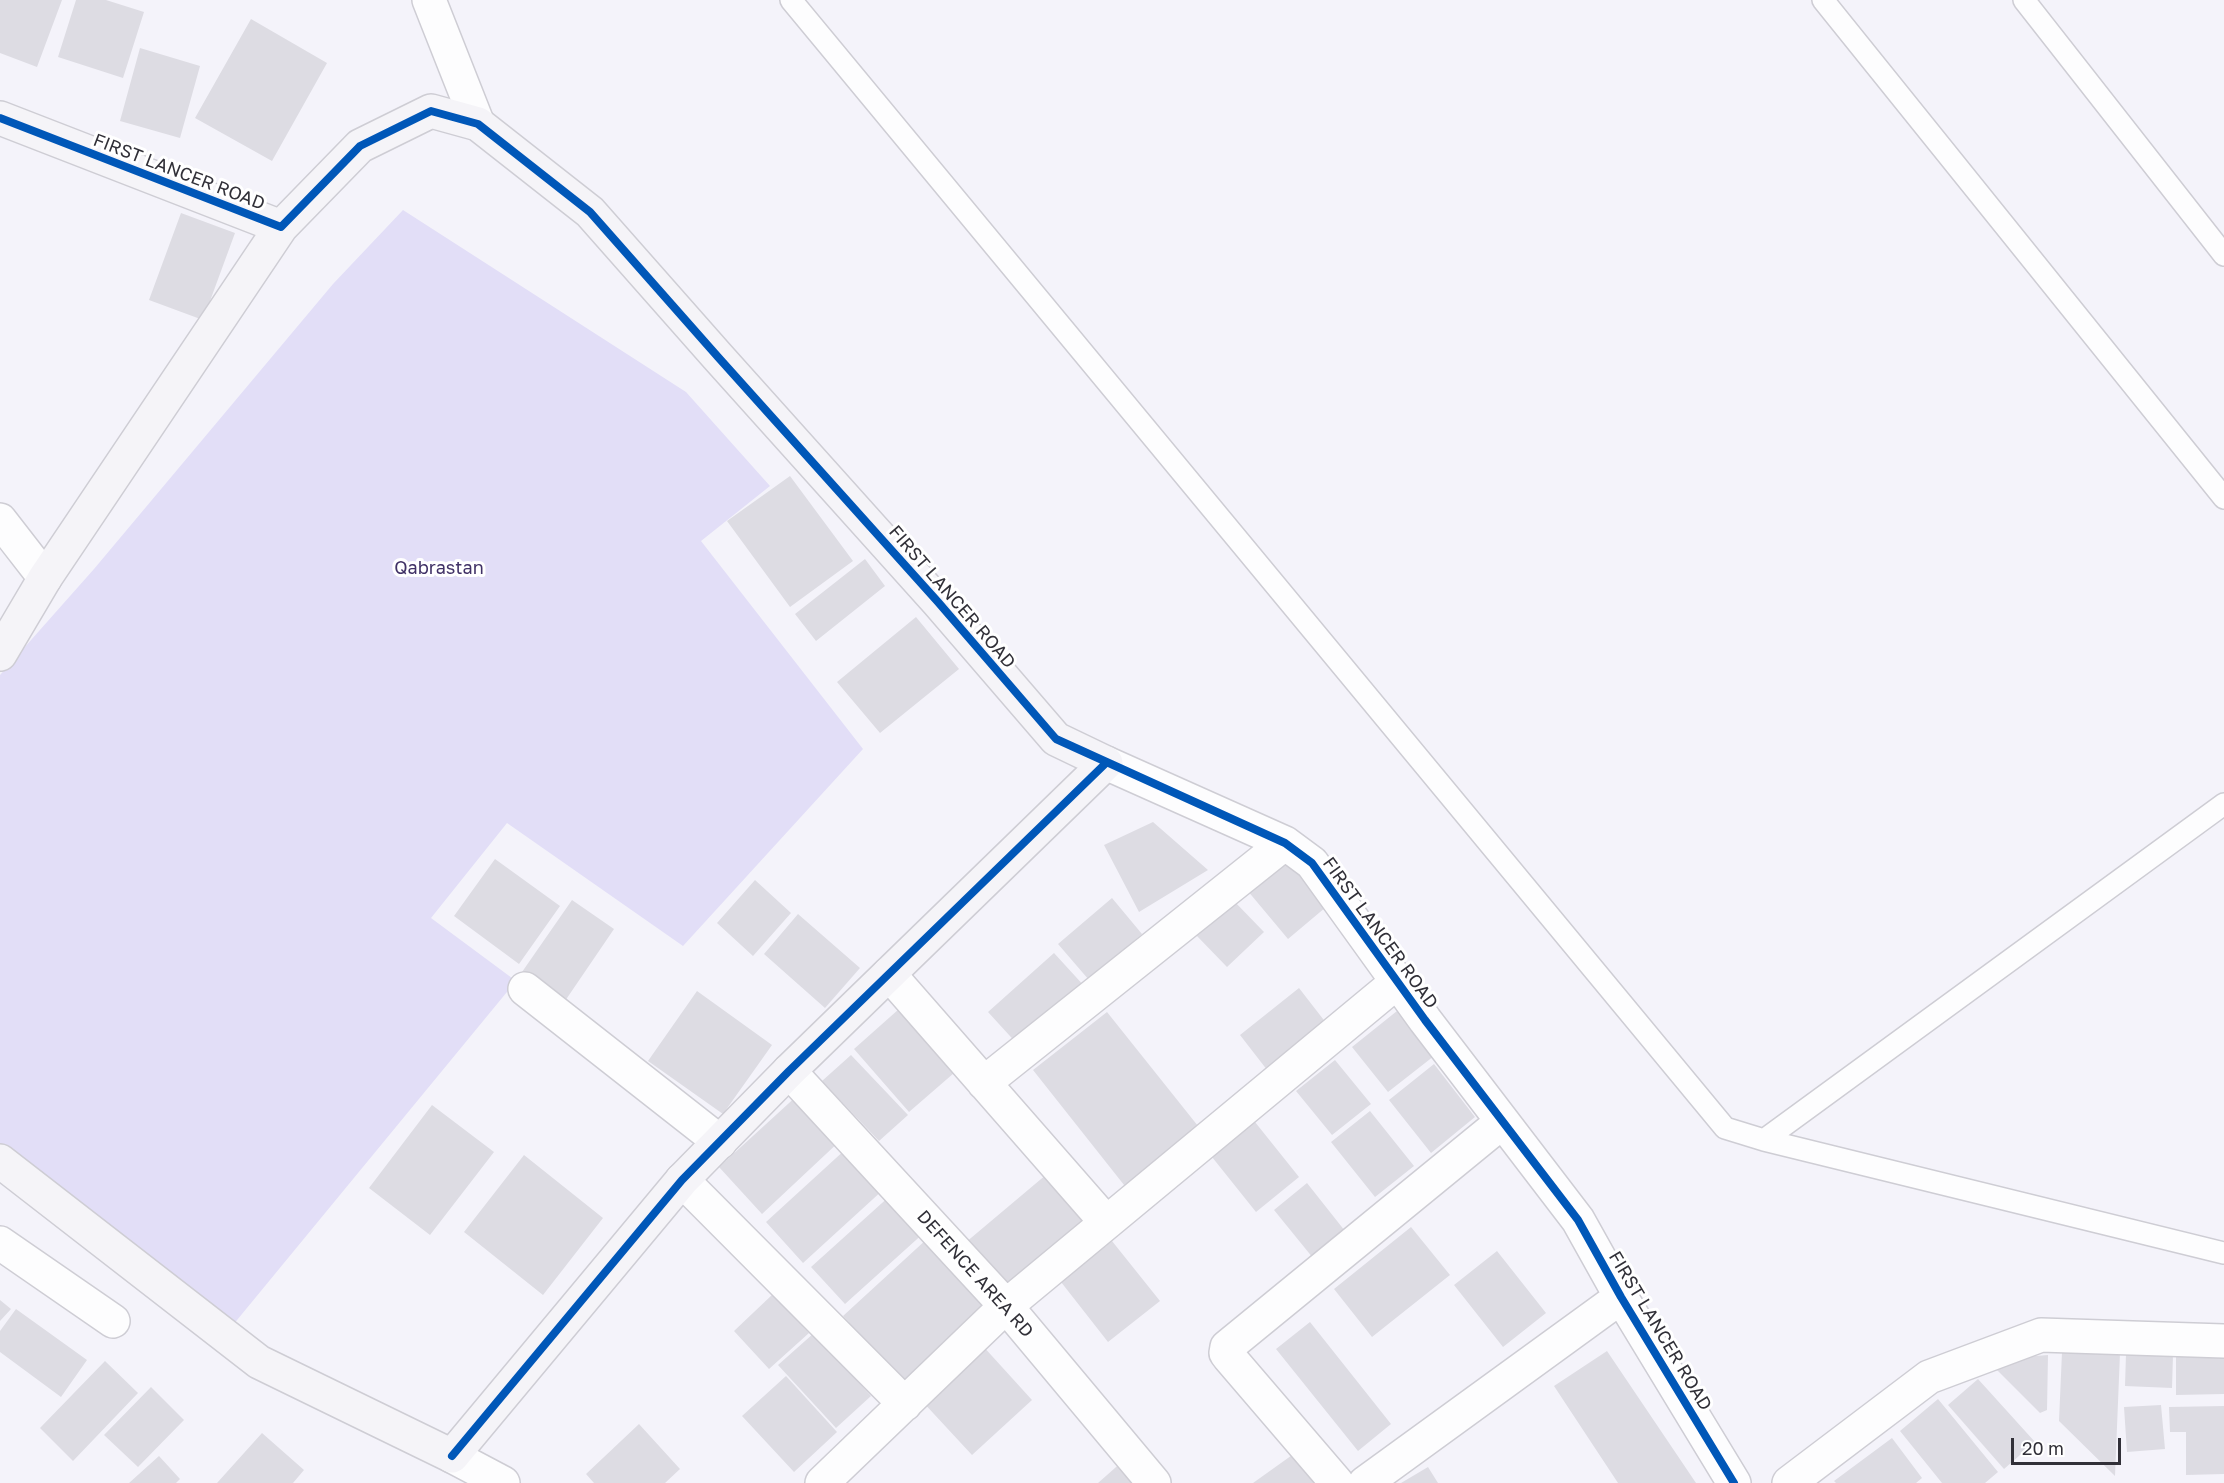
<!DOCTYPE html>
<style>
body{margin:0}
#map{position:relative;width:2224px;height:1483px;overflow:hidden;background:#f4f3fa;font-family:"Golos Text",sans-serif}
canvas{display:block}
.scale{position:absolute;left:2011px;top:1438px;width:110px;height:27px;box-sizing:border-box;border:3px solid #313038;border-top:0;padding-left:8px;font-size:18px;line-height:21px;white-space:nowrap;color:#313038;-webkit-text-stroke:4px #fff;paint-order:stroke}
</style>
<div id="map">
<canvas width="2224" height="1483"></canvas>
<div class="scale">20 m</div>
</div>
<script>
const g = document.querySelector('canvas').getContext('2d');
g.lineJoin = 'round';
function fill(path, color) { g.fillStyle = color; g.fill(path, 'evenodd'); }
function trace(path, color, width, dash) { g.strokeStyle = color; g.lineWidth = width; g.lineCap = dash ? 'butt' : 'round'; g.setLineDash(dash || []); g.stroke(path); }
function write(font, color, halo, rows, align = 'center') {
  g.font = font + ' "Golos Text",sans-serif'; g.lineWidth = 6; g.setLineDash([]); g.textBaseline = 'middle'; g.strokeStyle = halo; g.fillStyle = color; for (const [text, x, y, turn = 0] of rows) {
    g.save(); g.translate(x, y); g.rotate((+turn || 0) * Math.PI / 180); g.textAlign = isNaN(turn) ? turn : align; if (halo) g.strokeText(text, 0, 0); g.fillText(text, 0, 0); g.restore();
  }
}
const green = new Path2D(`
 M403,210L686,392L770,486L701,541L863,749L683,946L507,823L431,918L516,981L228,1331L0,1145V675L94,569L333,284Z`);
const building = new Path2D(`
 M0,0H62L37,67L0,53Z
 M76,0H106L144,12L123,78L58,57Z
 M251,19L327,63L272,161L195,118Z
 M140,48L200,66L180,138L120,121Z
 M181,213L235,233L203,320L149,300Z
 M790,476L853,561L790,607L727,521Z
 M865,559L885,586L816,641L795,614Z
 M916,617L959,669L880,733L837,682Z
 M1153,822L1208,870L1139,912L1104,845Z
 M1291,853L1332,902L1288,939L1247,890Z
 M495,859L560,906L519,964L454,916Z
 M755,880L791,913L753,956L717,923Z
 M1112,898L1142,934L1089,980L1058,944Z
 M572,900L614,929L565,1001L522,972Z
 M1233,900L1264,932L1227,967L1196,935Z
 M798,914L860,968L825,1008L764,954Z
 M1054,953L1086,988L1020,1047L988,1012Z
 M1299,988L1330,1028L1271,1075L1240,1035Z
 M697,991L772,1045L723,1114L648,1061Z
 M899,1009L954,1073L909,1112L854,1049Z
 M1397,1011L1434,1056L1388,1092L1352,1047Z
 M1107,1012L1202,1131L1128,1190L1033,1070Z
 M851,1055L908,1115L879,1141L822,1081Z
 M1335,1060L1371,1104L1332,1135L1296,1091Z
 M1434,1064L1475,1117L1431,1153L1389,1100Z
 M800,1093L842,1139L762,1214L719,1167Z
 M432,1105L494,1152L430,1235L369,1188Z
 M1370,1111L1414,1166L1375,1197L1331,1142Z
 M1255,1122L1299,1177L1256,1212L1212,1157Z
 M847,1148L884,1189L803,1263L766,1222Z
 M524,1155L603,1218L543,1295L464,1232Z
 M1047,1174L1087,1222L1005,1290L965,1243Z
 M1307,1183L1345,1231L1313,1258L1274,1210Z
 M892,1194L926,1231L845,1304L811,1267Z
 M1411,1227L1450,1275L1372,1337L1334,1289Z
 M928,1238L994,1310L908,1388L843,1316Z
 M1112,1241L1160,1301L1108,1342L1061,1282Z
 M1497,1251L1546,1313L1503,1347L1454,1285Z
 M773,1294L809,1333L769,1369L734,1331Z
 M0,1300L11,1309L0,1321Z
 M16,1309L87,1360L61,1397L0,1352V1331Z
 M1310,1322L1391,1424L1358,1451L1276,1349Z
 M814,1333L871,1396L836,1428L778,1365Z
 M982,1345L1032,1400L972,1455L921,1400Z
 M1607,1351L1696,1483H1618L1554,1386Z
 M2062,1352L2120,1353L2115,1476L2059,1421Z
 M2126,1354L2173,1355L2172,1388L2125,1386Z
 M2048,1355L2047,1410L2040,1413L1987,1360Z
 M2176,1356H2224V1394L2176,1395Z
 M105,1361L138,1393L73,1461L40,1428Z
 M786,1376L837,1432L794,1472L742,1416Z
 M1978,1379L2035,1442L2004,1469L1948,1405Z
 M151,1387L184,1420L138,1467L104,1435Z
 M1938,1399L1998,1472L1985,1483H1942L1900,1431Z
 M2161,1405L2165,1449L2127,1452L2124,1407Z
 M2224,1406V1474L2186,1475V1432H2170L2169,1407Z
 M639,1424L680,1469L665,1483H594L586,1474Z
 M262,1433L304,1470L293,1483H217Z
 M1892,1438L1922,1478L1916,1483H1836L1834,1481Z
 M1295,1453L1317,1483H1253Z
 M159,1456L180,1479L176,1483H129Z
 M1124,1460L1145,1483H1098Z
 M1428,1467L1438,1483H1401Z`);
const lane = new Path2D(`
 M791,0L1725,1128L1764,1140L2224,1253
 M1823,0L2224,498
 M2024,0L2224,255
 M1764,1140L2224,804`);
const street = new Path2D(`
 M429,0L478,124
 M0,520L45,578
 M1106,763L1285,843L1312,863L1425,1020L1578,1220L1621,1297L1734,1483
 M889,974L1106,1222
 M525,989L720,1142
 M789,1071L1006,1306L1154,1483
 M984,1083L1285,843
 M682,1180L905,1404
 M0,1243L113,1321
 M452,1456L503,1483
 M822,1483L1006,1306L1397,982
 M1337,1483L1229,1357L1226,1353L1227,1347L1502,1122
 M1365,1483L1621,1297
 M1789,1483L1929,1377L2041,1335L2224,1341`);
const secondary = new Path2D(`
 M0,118L281,227L360,146L431,111L478,124L590,212L718,357L938,602L1056,739L1106,763L789,1071L682,1180L452,1456L259,1362L0,1161
 M0,654L45,578L281,227`);
const cycleway = new Path2D(`
 M0,118L281,227L360,146L431,111L478,124L590,212L718,357L938,602L1056,739L1285,843L1312,863L1425,1020L1578,1220L1621,1297L1734,1483
 M452,1456L682,1180L789,1071L1106,763`);
const streetNames = [
 ["FIRST LANCER ROAD",179,172,21],
 ["FIRST LANCER ROAD",952,597,49],
 ["FIRST LANCER ROAD",1380,933,54],
 ["DEFENCE AREA RD",975,1274,48],
 ["FIRST LANCER ROAD",1660,1331,59]
];
const parkNames = [
 ["Qabrastan",439,568]
];
fill(green, '#e2def7');
fill(building, '#dddce3');
trace(lane, '#cecdd4', 24);
trace(street, '#cecdd4', 36);
trace(secondary, '#cecdd4', 36);
trace(lane, '#fdfdfe', 21);
trace(street, '#fdfdfe', 33);
trace(secondary, '#f5f4f8', 33);
trace(cycleway, '#0057b8', 8);
write('18px', '#313038', '#fff', streetNames);
write('18px', '#403166', '#fff', parkNames);
</script>
